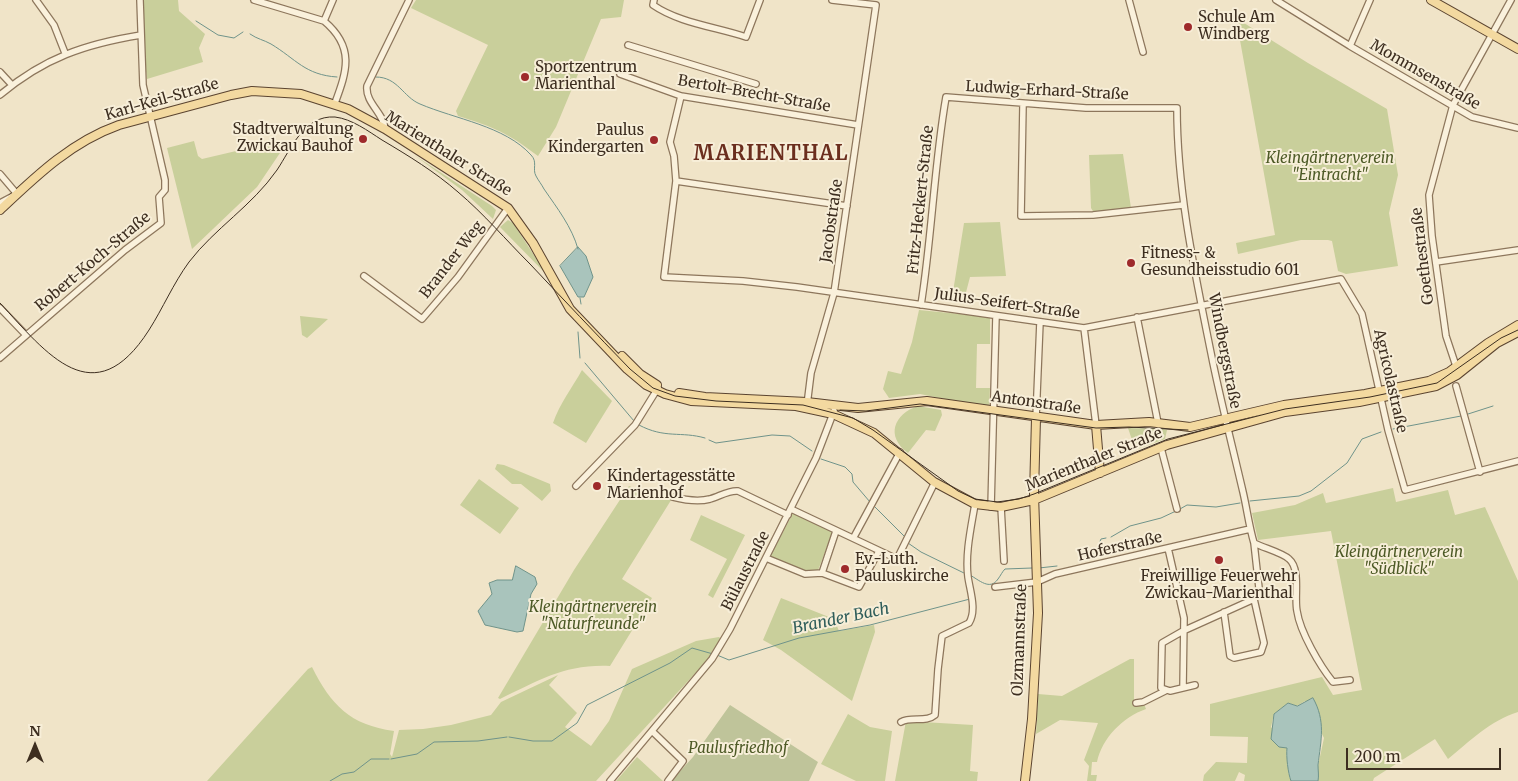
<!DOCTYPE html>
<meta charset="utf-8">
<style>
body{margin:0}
#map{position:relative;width:1518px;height:781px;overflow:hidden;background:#f0e4c8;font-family:Merriweather,serif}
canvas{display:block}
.north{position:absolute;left:10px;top:721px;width:50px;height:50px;-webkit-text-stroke:4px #f7eed8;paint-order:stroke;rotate:0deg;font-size:14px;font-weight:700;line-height:20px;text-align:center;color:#3d2e20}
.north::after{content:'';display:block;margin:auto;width:18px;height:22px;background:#3d2e20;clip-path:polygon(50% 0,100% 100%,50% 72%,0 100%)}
.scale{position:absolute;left:1346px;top:748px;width:155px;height:22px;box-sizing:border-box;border:2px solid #3d2e20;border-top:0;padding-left:6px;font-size:15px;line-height:18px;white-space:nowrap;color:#3d2e20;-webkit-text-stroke:4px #f7eed8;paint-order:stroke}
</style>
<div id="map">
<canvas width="1518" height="781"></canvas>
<div class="north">N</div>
<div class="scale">200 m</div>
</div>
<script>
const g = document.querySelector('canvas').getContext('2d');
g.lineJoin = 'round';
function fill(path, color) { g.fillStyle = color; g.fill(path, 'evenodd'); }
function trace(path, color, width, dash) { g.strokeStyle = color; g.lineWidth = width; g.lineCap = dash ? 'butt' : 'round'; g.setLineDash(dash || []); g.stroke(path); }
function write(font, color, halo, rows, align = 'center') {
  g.font = font + ' Merriweather,serif'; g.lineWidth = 4; g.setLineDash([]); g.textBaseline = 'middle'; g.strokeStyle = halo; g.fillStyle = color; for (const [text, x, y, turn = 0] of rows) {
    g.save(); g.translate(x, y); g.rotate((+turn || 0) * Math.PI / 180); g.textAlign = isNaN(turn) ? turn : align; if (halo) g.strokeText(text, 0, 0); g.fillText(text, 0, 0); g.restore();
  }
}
const green = new Path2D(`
 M144,0H178L179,11L205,34L199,48L203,62L147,79L144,56Z
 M416,0H624L621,17L601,19L556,127L538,156C508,133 494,127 458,116L456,111L488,45L411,8Z
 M1236,18L1308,63L1387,109L1398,175L1389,213L1398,266L1346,274L1338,271L1332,241L1328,240H1301L1238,254L1236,243L1275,235Z
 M194,141L198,156L202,159L266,144L284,143V147L257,187L192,249L167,148Z
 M1123,154L1131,208L1094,213L1091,208L1089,155Z
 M414,155L492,206L496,210L493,219L462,190Z
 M508,220L513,223L547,275L500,227Z
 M1000,222L1006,276L970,277L964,300L952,298L964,223Z
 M919,310L990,317V344H977L976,388H990L989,408L920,394L889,398L883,389L888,371L901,374L912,342Z
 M300,316L328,319L307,338L302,335Z
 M582,370L612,401L586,443L553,423C560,403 572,388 582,370Z
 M918,406L941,410L942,415L935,431L926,430L908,453C885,436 894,414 918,406Z
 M1128,428L1163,429L1167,430L1165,439L1132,451V440Z
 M497,464L504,465L550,484L551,491L542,501L521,484H512L495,469Z
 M479,479L519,508L500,534L460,505Z
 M629,486L641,491L673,497L622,579L652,598L610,666C565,664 540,680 500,699L498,698L574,570Z
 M1393,488L1396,502L1448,490L1455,515L1485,507L1518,581V712C1490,721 1471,740 1448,759L1435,739L1374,778L1373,781H1318V766L1324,738L1305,701L1297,706L1288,703L1274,714L1271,727L1287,747C1286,755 1288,774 1291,781H1244L1245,775L1239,772L1235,781H1203L1204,775L1216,762L1247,763L1248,737L1210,736V704L1322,677L1333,695L1362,690L1331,531L1258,540L1252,513L1295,505L1323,493L1326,503Z
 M793,513L833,531L817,573L792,567L770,557Z
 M701,515L745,535L713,598L708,595L727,559L690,540Z
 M781,598L834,619L839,631L874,625L875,632L852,701L781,650L763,640Z
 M719,637L724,642L596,781H207L308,669L312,667C331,705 350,725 394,731L390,754L392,757L399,730L423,729L451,725L491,715L501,702L558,675L549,685L577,713L565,727L591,746L609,721L632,669L696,641Z
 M1130,659H1134V704H1144L1146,709C1123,717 1102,738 1097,762H1092L1091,775H1097L1096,781H1087L1089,766L1084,760L1098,723L1060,720L1036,734L1038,694L1062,696Z
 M848,714L870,727L892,731L885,781H856L821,764Z
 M906,721L973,725L970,771L978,772L977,781H895Z
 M637,757L663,781H616Z`);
const cemetery = new Path2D(`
 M730,705L818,762L809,781H671L693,757Z`);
const water = new Path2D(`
 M578,247L586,256L593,277L584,297H578L560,266Z
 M516,566L535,577L537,584L531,594L523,631L517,632L485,625L478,611L492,594L489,583L497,580H512Z
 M1313,698C1326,721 1321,740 1318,765C1318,770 1319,776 1318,781H1291C1288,773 1286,756 1287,748L1279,747L1271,739L1274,714L1288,703L1297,706Z`);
const stream = new Path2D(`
 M196,21L218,35L234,38L243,32
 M250,34C257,39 264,40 271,44C296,59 305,75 337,77
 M376,77C398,77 403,97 420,104C455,119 505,126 531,155C538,162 532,169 536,176C538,180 542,185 544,189C557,208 572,227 578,249
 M580,298L581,304
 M578,332L580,358
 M585,363L634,421
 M1465,415L1493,406
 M639,425C665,439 681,431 705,438
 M1393,429L1461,416
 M709,440L716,443L772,435L790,436L812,451
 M821,459L845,467L852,474L853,482L870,502
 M1250,501L1299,496L1311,491L1347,463L1362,439L1381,432
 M874,506L905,537
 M1180,509L1187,505L1216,507L1240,503
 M1111,537L1130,526L1161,518L1176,511
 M908,543L921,552L966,574
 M1090,557L1096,551L1101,539L1106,538
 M1039,568L1057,566
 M970,575C979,580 990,591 998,579C1001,575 1002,572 1005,569L1032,568
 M717,655L729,660L799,638L870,625L970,599
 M509,737L533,741H552L577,723L587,705L670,663L692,648L713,654
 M391,759L417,754L434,742L478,741L507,737
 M330,781L342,774L354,772L371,759H389`);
const minor = new Path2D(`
 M36,0L54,25L65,53
 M254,0L324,21C355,47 347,71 335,103
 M654,0L653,5C679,23 716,27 746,37L760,0
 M1129,0L1143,52
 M1276,0L1350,46L1472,117L1518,128
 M324,21L333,0
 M628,45L756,84
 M1350,46L1370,0
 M0,72L12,85
 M620,74L681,96L858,125
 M0,95C44,58 85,44 141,35
 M681,96L670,142L674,156L676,181L664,277L743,281L797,287L1084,328L1341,279L1362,314L1388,430L1405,490L1518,461
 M1023,105L1021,216L1093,215L1183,205
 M385,129C384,113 365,103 367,86L409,0
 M0,174L17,194L0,203
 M676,181L847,206
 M1436,262L1518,250
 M364,276L422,319L458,277L508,208
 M921,305C932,236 934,166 946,97L1086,108H1177C1177,194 1196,278 1213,363C1222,406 1233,449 1243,492C1247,509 1249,526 1254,543C1264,548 1283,553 1289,559C1301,569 1294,597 1297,611C1300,632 1320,666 1333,682L1350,680
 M0,308L26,335
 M1137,317L1158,423
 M1084,328L1096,425
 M0,358L125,250L161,223L159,197L165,190V180L143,85L140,0
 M1457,369L1446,336L1432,236L1429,195L1453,105L1511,0
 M1456,386L1480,472
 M807,405L811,373L834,293L876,5L832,0
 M1036,418L1040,322
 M1161,448L1177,509
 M576,486L635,425L658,388
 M673,497C685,500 698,502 710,499C720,496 729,490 738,491L788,515
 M991,507L996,316
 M1001,507L1004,561
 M791,509L897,559L935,482
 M855,535L900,452
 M1168,548L1184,618L1183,688
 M766,558L805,574L822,573L859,587L879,551
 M822,573L836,531
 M995,587L1037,582L1055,574L1250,529
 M1224,612L1230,656L1234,658L1261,652L1264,643L1254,599L1259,588L1254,543
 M1195,685L1170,691L1161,688L1162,643L1183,631L1254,599
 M1136,703L1143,702L1165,691
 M901,722C911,716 926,723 935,715L938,669L942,636L969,623C977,610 970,591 968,577C965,554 971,528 975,504
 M653,732L683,761L668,781
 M610,781L712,659L730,629L816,458L834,411`);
const major = new Path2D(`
 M1431,0L1518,49
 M0,210C36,176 71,142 119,125L231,95L252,91L301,94L348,109L385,129L508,208L533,243L570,309L627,369L646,385L665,394L691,401L796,406L833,414L874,433L934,482L975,504L1001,507L1034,500L1167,445L1285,412L1359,402L1436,386L1457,375L1497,343L1518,332
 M622,356L640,374L657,385
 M679,393L705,397L807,402L858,408L927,401L1096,425L1149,422L1190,427L1284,405L1365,394L1429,381L1449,372L1488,343L1518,325
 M1096,425L1100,473
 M1025,781L1032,719L1038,613L1034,494L1036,418`);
const tram = new Path2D(`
 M0,303C47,354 94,416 149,330C163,308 173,284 189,262C215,228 252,206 277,170C291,149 304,115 335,117C352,119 368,131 382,140C409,156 435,172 458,192C484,214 506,240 530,264C563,299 596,334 630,369L653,388L675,396L716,401L803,405L853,418L873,430L958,491L975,499L997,502L1019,499L1034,494L1168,439L1285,409L1370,397L1437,383L1501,338L1518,330
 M840,410L866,411L920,404L1096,428L1129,427L1188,430`);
const markers = [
 [1188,27,5,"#9e2a2b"],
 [525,77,5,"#9e2a2b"],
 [363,139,5,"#9e2a2b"],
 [654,140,5,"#9e2a2b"],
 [1131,263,5,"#9e2a2b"],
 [597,486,5,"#9e2a2b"],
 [1219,560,5,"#9e2a2b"],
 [845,569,5,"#9e2a2b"]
];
const poiNames = [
 ["Schule Am",1198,18],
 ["Windberg",1198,35],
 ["Sportzentrum",535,68],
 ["Marienthal",535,85],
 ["Stadtverwaltung",353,130,"right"],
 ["Zwickau Bauhof",353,147,"right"],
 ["Paulus",644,131,"right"],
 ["Kindergarten",644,148,"right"],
 ["Fitness- &",1141,254],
 ["Gesundheisstudio 601",1141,271],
 ["Kindertagesstätte",607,477],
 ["Marienhof",607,494],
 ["Ev.-Luth.",855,560],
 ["Pauluskirche",855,577],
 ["Freiwillige Feuerwehr",1219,577,"center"],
 ["Zwickau-Marienthal",1219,594,"center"]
];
const streetNames = [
 ["Mommsenstraße",1425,75,30],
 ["Ludwig-Erhard-Straße",1047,91,3],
 ["Bertolt-Brecht-Straße",754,94,10],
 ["Karl-Keil-Straße",162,100,-16],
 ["Marienthaler Straße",448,154,32],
 ["Fritz-Heckert-Straße",921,200,-84],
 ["Jacobstraße",832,221,-82],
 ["Goethestraße",1423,256,-97],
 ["Brander Weg",452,260,-52],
 ["Robert-Koch-Straße",93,262,-40],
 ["Julius-Seifert-Straße",1007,304,8],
 ["Windbergstraße",1224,351,79],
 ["Agricolastraße",1390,381,77],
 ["Antonstraße",1036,403,8],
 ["Marienthaler Straße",1094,460,-22],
 ["Hoferstraße",1120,547,-13],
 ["Bülaustraße",746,571,-63],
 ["Olzmannstraße",1020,640,-88]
];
const parkNames = [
 ["Kleingärtnerverein",1330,159],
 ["\"Eintracht\"",1330,176],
 ["Kleingärtnerverein",1399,553],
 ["\"Südblick\"",1399,570],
 ["Kleingärtnerverein",593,608],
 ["\"Naturfreunde\"",593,625],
 ["Paulusfriedhof",738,749]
];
const waterNames = [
 ["Brander Bach",841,619,-12]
];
const districtNames = [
 ["MARIENTHAL",771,154]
];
fill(green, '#c9cf9b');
fill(cemetery, '#bfc49a');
fill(water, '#a9c4bc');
trace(water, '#6f938a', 1);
trace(stream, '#6f938a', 1);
trace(minor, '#8d765c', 8);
trace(major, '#5b4430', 10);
trace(minor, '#faf1dc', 5.5);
trace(major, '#f3d9a0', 8);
trace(tram, '#3d2e20', 1);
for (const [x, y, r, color] of markers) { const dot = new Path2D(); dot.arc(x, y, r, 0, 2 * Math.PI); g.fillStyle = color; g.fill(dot); trace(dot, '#f7eed8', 2); }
write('15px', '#3d2e20', '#f7eed8', poiNames, 'left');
write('15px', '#3d2e20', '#f7eed8', streetNames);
write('italic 15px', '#4d5a26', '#f7eed8', parkNames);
write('italic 16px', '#2f5d5a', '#f7eed8', waterNames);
g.letterSpacing = '1px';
write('bold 20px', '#6b2e1e', '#f7eed8', districtNames);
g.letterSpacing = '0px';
</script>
